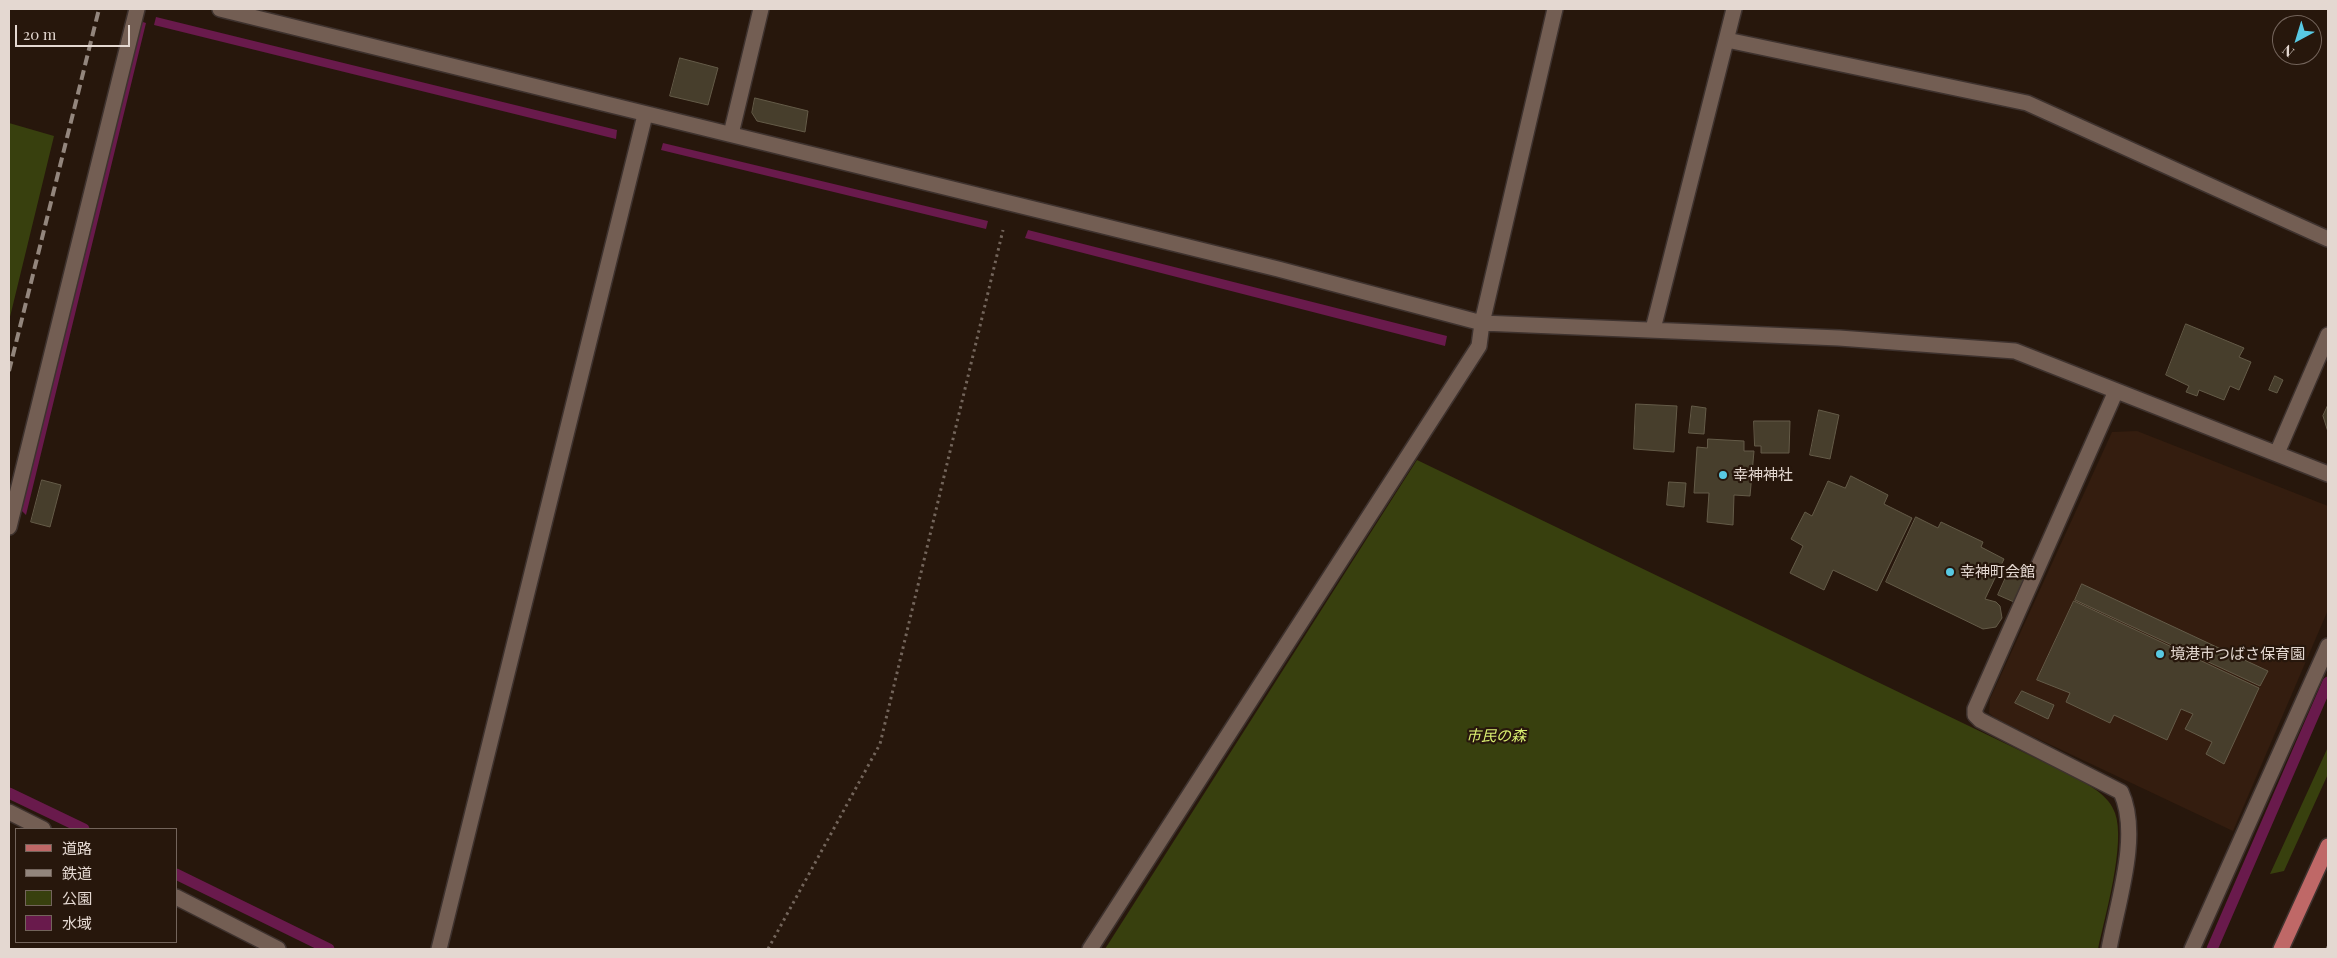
<!DOCTYPE html>
<meta charset="utf-8">
<style>
body{margin:0}
#map{position:relative;width:2337px;height:958px;overflow:hidden;background:#27170c;font-family:"Playfair Display","Noto Sans JP",serif}
canvas{display:block}
.frame{position:absolute;inset:0;border:10px solid #e4d8d1;pointer-events:none}
.legend{position:absolute;left:15px;top:828px;width:162px;height:115px;box-sizing:border-box;background:#27170c;border:1px solid #73645b;margin:0;padding:6px 9px;list-style:none;font-size:15px;color:#e4d8d1}
.legend li{display:flex;align-items:center;gap:10px;height:25px}
.legend b{width:25px;border:1px solid #73645b}
.north{position:absolute;left:2272px;top:15px;width:50px;height:50px;box-sizing:border-box;background:#27170c;border:1px solid #73645b;border-radius:50%;rotate:219deg;font-size:14px;font-weight:700;line-height:20px;text-align:center;color:#e4d8d1}
.north::after{content:'';display:block;margin:auto;width:18px;height:22px;background:#58c9e3;clip-path:polygon(50% 0,100% 100%,50% 72%,0 100%)}
.scale{position:absolute;left:15px;top:25px;width:115px;height:22px;box-sizing:border-box;border:2px solid #e4d8d1;border-top:0;padding-left:6px;font-size:15px;line-height:18px;white-space:nowrap;color:#e4d8d1;-webkit-text-stroke:4px #27170c;paint-order:stroke}
</style>
<div id="map">
<canvas width="2337" height="958"></canvas>
<div class="frame"></div>
<ul class="legend">
<li><b style="height:6px;background:#bf6867"></b>道路</li>
<li><b style="height:6px;background:#93867d"></b>鉄道</li>
<li><b style="height:14px;background:#38400e"></b>公園</li>
<li><b style="height:14px;background:#691a4c"></b>水域</li>
</ul>
<div class="north">N</div>
<div class="scale">20 m</div>
</div>
<script>
const g = document.querySelector('canvas').getContext('2d');
g.lineJoin = 'round';
function fill(path, color) { g.fillStyle = color; g.fill(path, 'evenodd'); }
function trace(path, color, width, dash) { g.strokeStyle = color; g.lineWidth = width; g.lineCap = dash ? 'butt' : 'round'; g.setLineDash(dash || []); g.stroke(path); }
function write(font, color, halo, rows, align = 'center') {
  g.font = font + ' "Playfair Display","Noto Sans JP",serif'; g.lineWidth = 4.5; g.setLineDash([]); g.textBaseline = 'middle'; g.strokeStyle = halo; g.fillStyle = color; for (const [text, x, y, turn = 0] of rows) {
    g.save(); g.translate(x, y); g.rotate((+turn || 0) * Math.PI / 180); g.textAlign = isNaN(turn) ? turn : align; if (halo) g.strokeText(text, 0, 0); g.fillText(text, 0, 0); g.restore();
  }
}
const built = new Path2D(`
 M2137,431L2328,506V610L2233,831L1996,719L1989,713L1990,699L2112,432Z`);
const green = new Path2D(`
 M9,123L54,136L9,321Z
 M1417,460L2079,779C2093,788 2109,796 2115,813C2126,843 2105,916 2098,949H1105Z
 M2328,747V774L2284,871L2270,874Z`);
const water = new Path2D(`
 M156,17L617,130L616,139L154,25Z
 M140,21L146,23L26,515L20,509Z
 M663,143L988,221L986,229L661,150Z
 M1028,230L1447,336L1445,346L1025,238Z`);
const stream = new Path2D(`
 M9,793L84,829
 M176,874L329,949
 M2212,949L2328,682`);
const building = new Path2D(`
 M680,58L718,68L708,105L670,96Z
 M755,98L808,111L805,132L757,121L752,113Z
 M2186,324L2244,348L2239,357L2251,362L2239,390L2230,386L2224,400L2199,390L2197,396L2186,392L2189,386L2166,375Z
 M2275,376L2283,380L2277,393L2269,390Z
 M1636,404L1677,406L1674,452L1634,449Z
 M2328,405V432L2323,416Z
 M1692,406L1706,408L1704,434L1689,433Z
 M1819,410L1839,415L1830,459L1810,455Z
 M1754,421H1790L1789,453H1761V446H1755Z
 M1708,439L1744,441V451H1754L1750,496L1734,495L1733,525L1707,522L1709,493H1694L1697,447L1707,448Z
 M1851,476L1888,495L1884,504L1912,518L1877,591L1833,570L1824,590L1790,573L1803,546L1791,539L1805,512L1812,516L1828,481L1845,488Z
 M42,480L61,485L50,527L31,522Z
 M1669,482L1686,483L1684,507L1667,505Z
 M1916,517L1938,528L1941,522L1983,542L1981,547L2004,559L1985,599L1996,602L2000,606L2002,618L1996,627L1983,629L1886,582Z
 M2012,564L2026,572L2014,602L1998,595Z
 M2082,584L2268,671L2260,686L2075,600Z
 M2074,601L2259,688L2224,764L2206,754L2212,742L2185,729L2193,714L2181,709L2167,740L2114,715L2110,723L2066,702L2070,693L2037,680Z
 M2022,691L2054,705L2048,719L2015,703Z`);
const path = new Path2D(`
 M768,949L880,744L1003,230
 M2327,949L2328,946`);
const minor = new Path2D(`
 M220,9L1278,269L1482,323L1839,338L2015,351L2328,474
 M1727,40L2027,103L2328,239
 M731,134L761,9
 M1653,329L1734,9
 M2277,453L2328,335
 M9,527L137,9
 M9,812L43,829
 M176,897L278,949
 M439,949L645,115
 M1090,949L1479,346L1482,323L1555,9
 M2109,949C2117,904 2141,835 2121,792L1980,720L1975,715V709L2116,391
 M2192,949L2328,646`);
const major = new Path2D(`
 M2281,949L2328,846`);
const rail = new Path2D(`
 M9,371L99,9`);
const markers = [
 [1723,475,5,"#58c9e3"],
 [1950,572,5,"#58c9e3"],
 [2160,654,5,"#58c9e3"]
];
const poiNames = [
 ["幸神神社",1733,475],
 ["幸神町会館",1960,572],
 ["境港市つばさ保育園",2170,654]
];
const parkNames = [
 ["市民の森",1496,736]
];
fill(built, '#341d0f');
fill(green, '#38400e');
fill(water, '#691a4c');
trace(stream, '#691a4c', 11);
fill(building, '#473e2c');
trace(building, '#645b48', 1);
trace(minor, '#3e322e', 18);
trace(major, '#3e322e', 18);
trace(path, '#73655b', 3, [2.5, 4]);
trace(minor, '#735e53', 15);
trace(major, '#bf6867', 15);
trace(rail, '#93867d', 4, [10, 5]);
for (const [x, y, r, color] of markers) { const dot = new Path2D(); dot.arc(x, y, r, 0, 2 * Math.PI); g.fillStyle = color; g.fill(dot); trace(dot, '#27170c', 2); }
write('15px', '#e4d8d1', '#27170c', poiNames, 'left');
write('italic 15px', '#daef71', '#27170c', parkNames);
</script>
